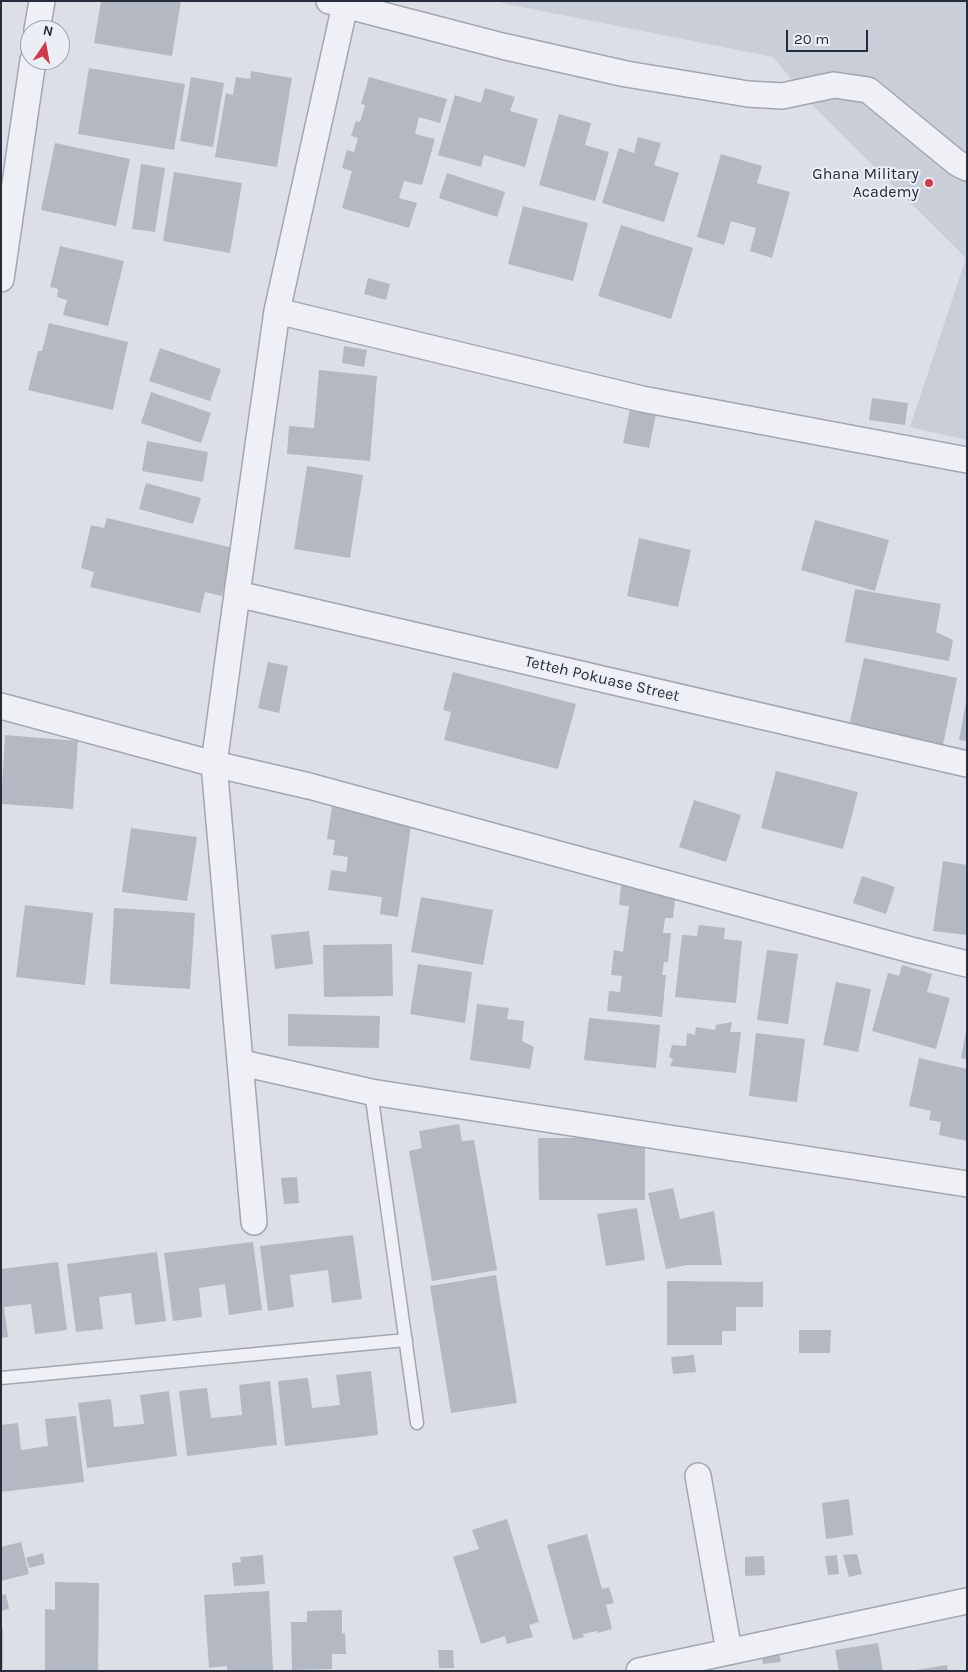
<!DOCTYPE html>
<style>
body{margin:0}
#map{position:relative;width:968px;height:1672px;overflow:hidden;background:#dcdfe6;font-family:Karla,sans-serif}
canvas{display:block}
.frame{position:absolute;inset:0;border:2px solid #252d3d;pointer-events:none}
.north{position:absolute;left:20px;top:20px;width:50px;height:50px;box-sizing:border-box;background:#ebeef4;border:1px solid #9ca1ab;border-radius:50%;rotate:12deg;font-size:14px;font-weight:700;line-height:20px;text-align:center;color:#252d3d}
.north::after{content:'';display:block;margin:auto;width:18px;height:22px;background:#d13b4c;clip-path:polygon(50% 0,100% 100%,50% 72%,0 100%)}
.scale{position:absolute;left:786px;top:30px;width:82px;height:22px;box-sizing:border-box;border:2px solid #252d3d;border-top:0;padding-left:6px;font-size:15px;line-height:18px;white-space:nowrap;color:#252d3d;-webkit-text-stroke:4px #ebeef4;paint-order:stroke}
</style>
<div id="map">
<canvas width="968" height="1672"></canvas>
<div class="frame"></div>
<div class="north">N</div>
<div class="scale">20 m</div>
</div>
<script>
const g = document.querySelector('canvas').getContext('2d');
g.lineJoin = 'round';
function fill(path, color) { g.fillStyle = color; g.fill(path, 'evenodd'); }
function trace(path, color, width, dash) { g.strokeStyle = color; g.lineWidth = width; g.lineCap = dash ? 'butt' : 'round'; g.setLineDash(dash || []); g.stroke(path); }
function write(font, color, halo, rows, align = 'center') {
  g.font = font + ' Karla,sans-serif'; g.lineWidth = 4; g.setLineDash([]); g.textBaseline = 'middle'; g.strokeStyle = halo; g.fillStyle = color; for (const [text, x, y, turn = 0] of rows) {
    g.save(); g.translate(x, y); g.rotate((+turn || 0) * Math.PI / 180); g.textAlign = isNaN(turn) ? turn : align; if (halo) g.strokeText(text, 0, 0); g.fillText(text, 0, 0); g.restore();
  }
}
const built = new Path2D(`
 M492,1H967V440L910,427L966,258L815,108L773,57Z`);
const building = new Path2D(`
 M101,1H181L172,56L94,43Z
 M89,68L185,84L174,150L78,134Z
 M251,71L292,78L277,167L215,157L226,93L233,95L236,77L250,79Z
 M191,77L224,83L213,147L180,141Z
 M369,77L447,99L440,123L419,117L415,134L435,139L422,185L404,181L399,198L417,203L409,228L342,208L352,171L342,168L347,150L354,152L358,138L351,136L356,121L360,122L365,105L361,104Z
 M485,88L515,97L510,111L538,119L525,167L484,155L481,167L438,155L455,95L481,103Z
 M559,114L591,123L585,145L609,152L595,201L539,185Z
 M638,137L661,143L654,165L679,173L664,222L602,203L619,148L634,153Z
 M55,143L130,159L116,226L41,210Z
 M721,154L762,166L757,183L790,192L772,258L750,251L756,228L731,221L724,245L697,237Z
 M141,164L165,168L155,232L132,229Z
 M174,172L242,183L230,253L163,241Z
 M447,173L505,192L497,217L439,198Z
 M523,206L588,223L573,281L508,264Z
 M621,225L693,248L671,319L598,296Z
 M60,246L124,261L108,326L63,315L67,300L57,297L58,289L50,287Z
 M368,278L390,284L386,300L364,294Z
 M49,323L128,342L113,410L28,390L38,351H42Z
 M344,346L367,350L364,367L342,363Z
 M160,348L221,369L210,401L149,381Z
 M319,370L377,376L370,461L287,454L289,426L314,428Z
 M151,392L211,413L201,443L141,423Z
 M872,398L908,403L905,425L869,420Z
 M632,399L658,405L649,448L623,443Z
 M147,441L208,452L203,482L142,471Z
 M307,466L363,475L350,558L294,549Z
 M146,483L201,498L193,524L139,509Z
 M107,518L233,548L222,596L205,592L200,613L90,587L94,572L81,568L91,525L104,528Z
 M815,520L889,540L875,591L801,570Z
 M639,538L691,550L678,607L627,596Z
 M855,589L941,604L936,632L953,640L949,661L845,642Z
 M864,658L957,678L943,745L848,731Z
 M268,662L288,666L279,713L258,708Z
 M453,672L576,704L558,769L444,740L451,712L443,710Z
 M966,702H967V741L959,740Z
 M5,735L78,741L73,809L1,804Z
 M776,771L858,792L843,849L761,828Z
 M694,800L741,815L726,862L679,847Z
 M332,807L412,818L398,917L380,914L382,897L328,890L331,870L346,872L348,857L333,855L335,840L327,839Z
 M131,828L197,837L187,901L122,892Z
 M943,861L967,865V935L933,931Z
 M862,876L895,887L886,914L853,903Z
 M621,885L676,891L673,918H665L663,933H671L668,962H664L662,975H666L662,1017L607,1011L609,991L620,992L622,976L611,975L614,950L623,952L629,906L619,905Z
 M421,897L493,910L483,965L411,952Z
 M25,905L93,913L85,985L16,977Z
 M114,908L195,913L190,989L110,984Z
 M699,925L725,928L724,939L742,941L736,1003L675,997L682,935L697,936Z
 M309,931L313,964L275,969L271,935Z
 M392,944L393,996L324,997L323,945Z
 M767,950L798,954L788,1024L757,1020Z
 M418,964L472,972L465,1023L410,1014Z
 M902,965L932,974L927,992L950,998L936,1049L872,1031L888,973L899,976Z
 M836,982L871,989L858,1052L823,1045Z
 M477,1004L509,1008L507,1019L524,1021L522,1041L534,1047L530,1069L470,1060Z
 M288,1014L380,1016L379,1048L288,1046Z
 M589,1018L660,1025L656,1068L584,1060Z
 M732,1022L730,1032H741L736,1073L670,1066L673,1059L669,1057L672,1045L686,1046L687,1033L695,1035L696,1027L715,1030L716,1025Z
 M966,1031H967V1059L961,1058Z
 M756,1033L805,1039L797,1102L749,1096Z
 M919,1058L967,1069V1141L939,1135L941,1122L929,1120L931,1111L909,1106Z
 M459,1124L462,1141L474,1140L497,1270L432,1281L409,1151L422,1148L419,1131Z
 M538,1138H645V1200H539Z
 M297,1177L299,1203L284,1204L281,1178Z
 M673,1188L680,1219L714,1211L722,1265H687L666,1269L648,1193Z
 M637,1208L645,1260L606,1266L597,1214Z
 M353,1235L362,1299L332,1303L328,1270L290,1275L294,1307L268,1311L260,1246Z
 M253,1242L262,1310L229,1315L225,1284L199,1288L202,1317L173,1321L164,1253Z
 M157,1252L166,1321L135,1325L131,1293L99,1297L103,1329L76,1332L67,1264Z
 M58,1262L67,1330L35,1334L31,1304L4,1307L8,1337L1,1338V1269Z
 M496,1275L517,1403L451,1413L430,1286Z
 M667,1281L763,1282V1307H736V1331H722V1345H667Z
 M799,1330H831L830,1353H799Z
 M694,1355L696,1372L673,1374L671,1357Z
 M371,1371L378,1435L285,1446L278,1381L308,1378L312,1408L340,1405L336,1375Z
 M270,1381L277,1445L187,1456L179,1391L207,1388L211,1418L242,1415L239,1385Z
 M169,1391L177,1456L87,1468L78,1403L111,1399L114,1427L144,1424L140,1395Z
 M76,1416L84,1482L1,1492V1425L18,1423L21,1450L48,1446L45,1419Z
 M849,1499L853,1535L826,1539L822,1503Z
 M507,1519L539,1622L529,1625L533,1637L507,1644L505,1636L481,1644L453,1557L479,1549L472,1530Z
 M587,1534L602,1589L609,1587L614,1603L606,1605L612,1629L597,1633V1631L583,1634L584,1637L573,1640L547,1545Z
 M21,1542L29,1574L1,1581V1547Z
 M43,1553L45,1564L29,1568L26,1558Z
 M857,1554L862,1574L849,1577L843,1555Z
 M263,1555L265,1584L234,1586L232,1563L241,1562L240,1557Z
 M837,1555L839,1574L828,1575L825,1556Z
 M764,1556L765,1575L745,1576V1557Z
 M55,1582L99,1583L98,1671H45V1609L55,1610Z
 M269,1591L273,1670L227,1671V1666L209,1668L204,1595Z
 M6,1594L9,1609L1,1611V1595Z
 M342,1610V1634L345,1633L346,1654H332V1669L292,1670L291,1622H307V1611Z
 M1,1629H3V1669H1Z
 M878,1643L883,1671H839L835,1650Z
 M778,1647L781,1662L763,1664L761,1649Z
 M438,1650H453L454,1668H439Z
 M947,1665L948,1671H916V1670Z`);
const lane = new Path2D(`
 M371,1092L417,1423
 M1,1378L406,1340`);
const street = new Path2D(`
 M329,1L502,46L626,74L748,94L782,96L834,85L868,90L957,163L967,168
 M37,30L42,1
 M1,279L33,60
 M277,311L642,399L967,460
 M237,594L967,764
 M1,706L214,764L309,786L911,950L967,964
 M242,1063L371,1092L967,1184
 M254,1222L214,764L237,594L277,311L345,5
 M698,1476L729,1651
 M639,1671L967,1601`);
const markers = [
 [929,183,5,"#d13b4c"]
];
const poiNames = [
 ["Ghana Military",919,174],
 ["Academy",919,192]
];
const streetNames = [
 ["Tetteh Pokuase Street",602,679,13]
];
fill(built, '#c9ced8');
fill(building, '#b3b8c3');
trace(lane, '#a1a6b0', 15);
trace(street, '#a1a6b0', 28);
trace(lane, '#eef0f5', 12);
trace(street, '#eef0f5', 25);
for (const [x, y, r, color] of markers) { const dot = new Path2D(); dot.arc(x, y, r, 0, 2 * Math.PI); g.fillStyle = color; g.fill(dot); trace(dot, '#ebeef4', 2); }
write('16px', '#252d3d', '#ebeef4', poiNames, 'right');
write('16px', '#252d3d', '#ebeef4', streetNames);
</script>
